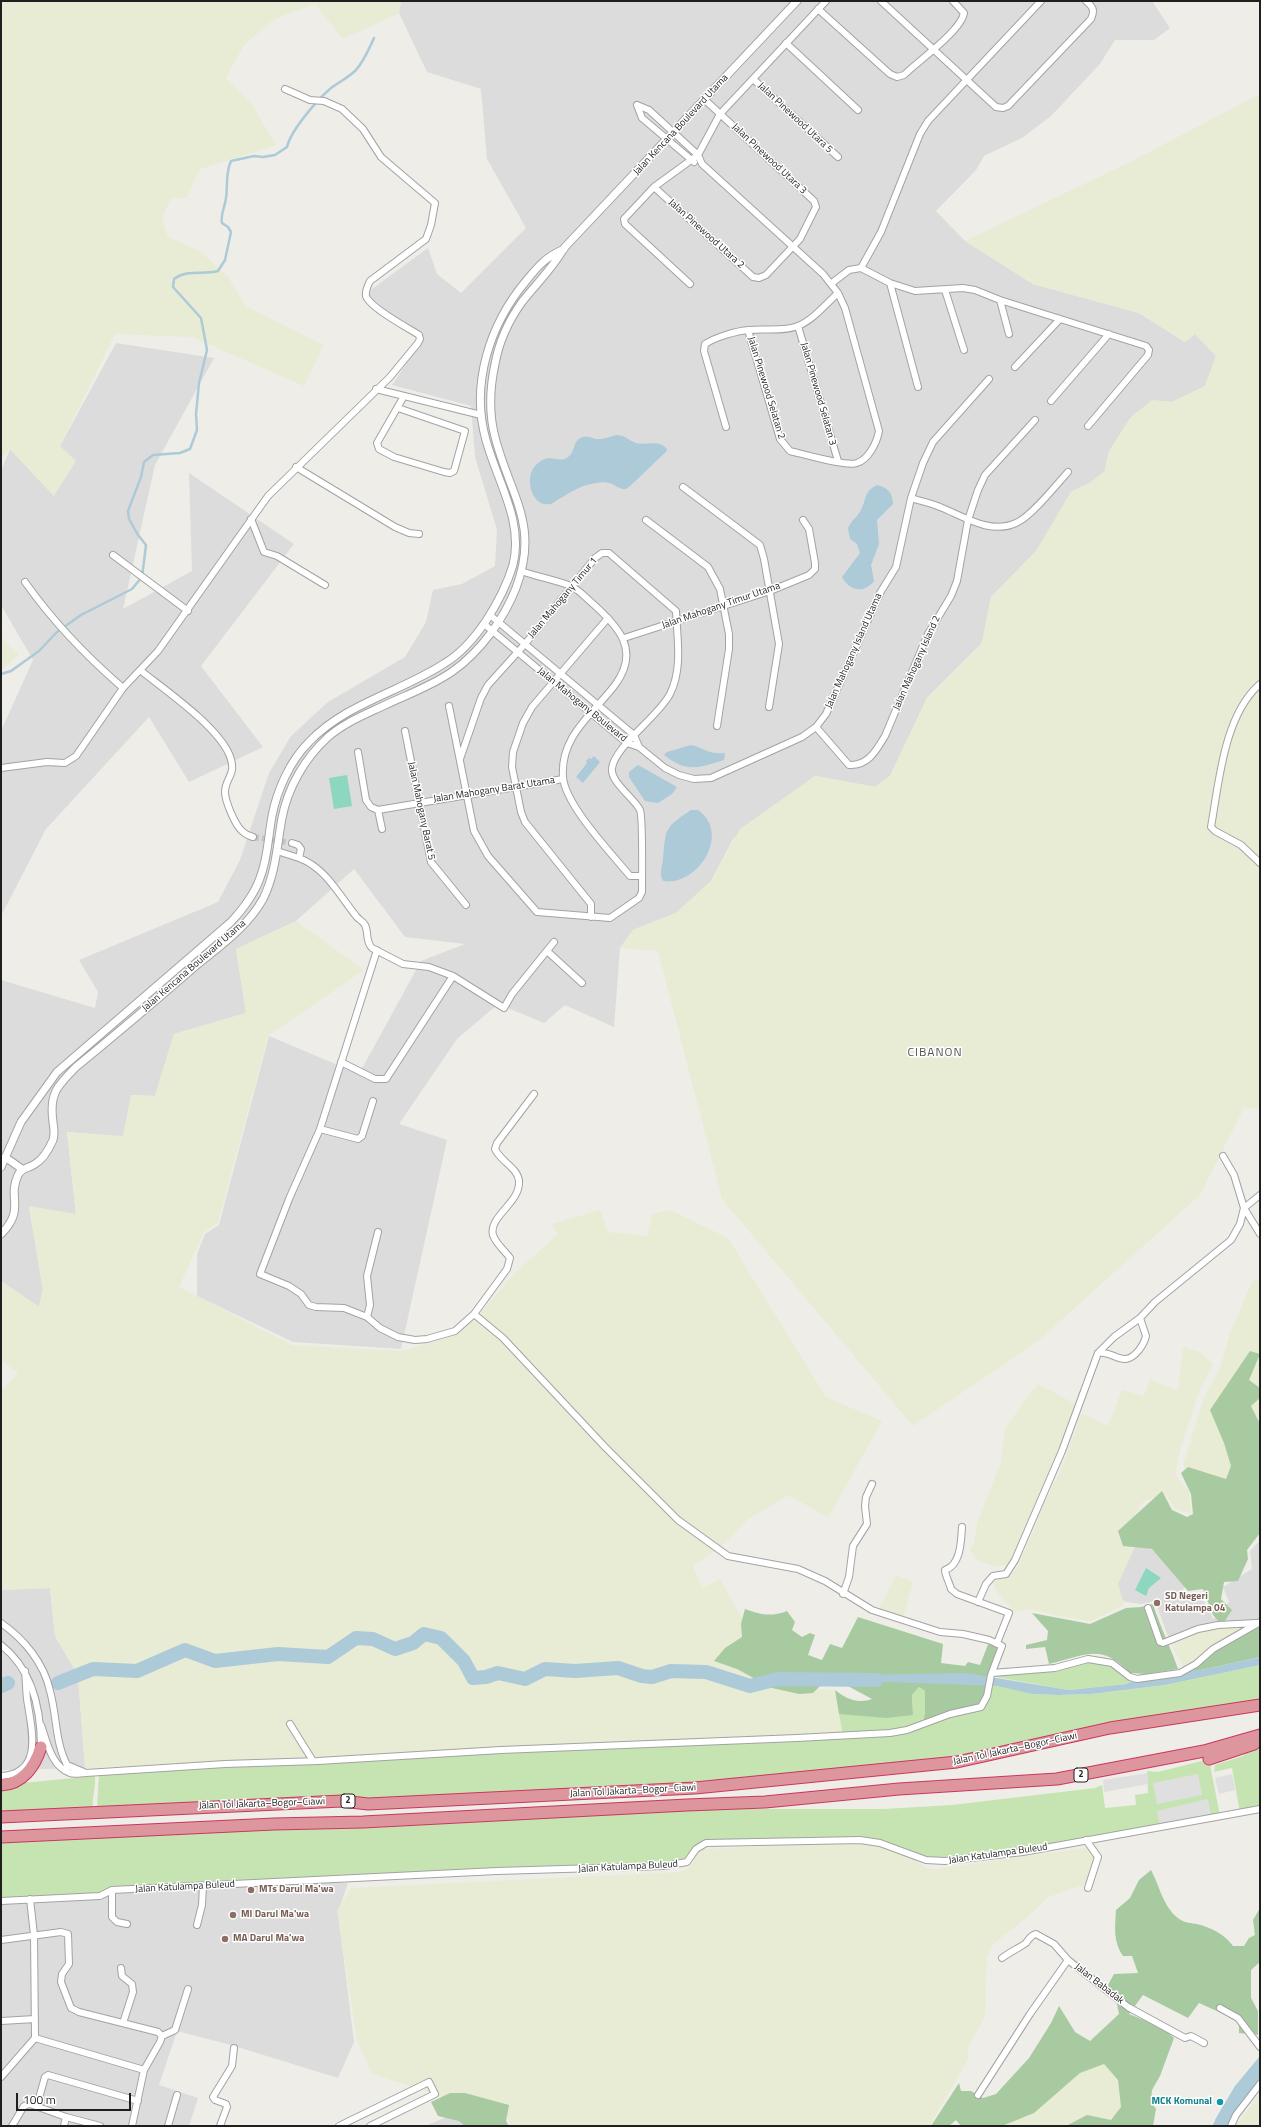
<!DOCTYPE html>
<meta charset="utf-8">
<style>
body{margin:0}
#map{position:relative;width:1261px;height:2127px;overflow:hidden;background:#efede7;font-family:"Titillium Web",sans-serif}
canvas{display:block}
.frame{position:absolute;inset:0;border:2px solid #1f1f1f;pointer-events:none}
.scale{position:absolute;left:16px;top:2093px;width:115px;height:18px;box-sizing:border-box;border:2px solid #1f1f1f;border-top:0;padding-left:5px;font-size:12px;line-height:14px;white-space:nowrap;color:#1f1f1f;-webkit-text-stroke:3px #fff;paint-order:stroke}
</style>
<div id="map">
<canvas width="1261" height="2127"></canvas>
<div class="frame"></div>
<div class="scale">100 m</div>
</div>
<script>
const g = document.querySelector('canvas').getContext('2d');
g.lineJoin = 'round';
function fill(path, color) { g.fillStyle = color; g.fill(path, 'evenodd'); }
function trace(path, color, width, dash) { g.strokeStyle = color; g.lineWidth = width; g.lineCap = dash ? 'butt' : 'round'; g.setLineDash(dash || []); g.stroke(path); }
function write(font, color, halo, rows, align = 'center') {
  g.font = font + ' "Titillium Web",sans-serif'; g.lineWidth = 3; g.setLineDash([]); g.textBaseline = 'middle'; g.strokeStyle = halo; g.fillStyle = color; for (const [text, x, y, turn = 0] of rows) {
    g.save(); g.translate(x, y); g.rotate((+turn || 0) * Math.PI / 180); g.textAlign = isNaN(turn) ? turn : align; if (halo) g.strokeText(text, 0, 0); g.fillText(text, 0, 0); g.restore();
  }
}
const residential = new Path2D(`
 M401,1H1152L1170,28L1154,40H1115L1100,64L1051,116L1022,138L984,156L976,170L936,211L965,241L1033,284L1139,313L1185,342L1195,334L1216,356L1205,386L1172,402L1152,401L1109,451L1105,471L1091,482L1071,492L1037,550L991,597L982,643L927,698L890,776L876,787L815,776L733,839L711,881L676,913L633,930L620,948L614,1027L565,1005L544,1023L498,1004L457,1039L399,1124L447,1140L401,1349L293,1342L197,1296V1254L205,1234L219,1225L269,1036L359,1074L421,961L465,944L405,937L354,869L296,921L236,949L246,1013L174,1034L155,1096L131,1095L123,1137L67,1132L76,1215L29,1207L43,1290L39,1307L1,1281V980L95,1008L98,992L79,960L218,902L240,860L269,773L291,736L328,702L405,657L426,622L433,590L462,584L495,566L497,530L475,457L471,406L392,385L423,339L370,305L368,292L428,248L437,274L461,293L526,228L487,159L481,89L427,72L399,13Z
 M116,343L214,358L155,465L123,609L192,571L189,473L294,544L201,666L263,747L189,782L149,717L46,829L1,916V731L33,660L1,605V471L10,449L54,496L60,446Z
 M1260,1540V1622L1170,1642L1155,1601L1141,1604L1126,1602L1119,1598L1117,1581L1131,1550L1140,1545L1159,1553L1212,1559L1183,1589L1189,1601L1201,1596L1213,1619L1229,1602L1223,1587L1252,1569L1250,1551Z
 M50,1588L55,1636L78,1675L85,1768L1,1770V1590Z
 M348,1883L338,1912L354,2042L338,2078L231,2045L177,2031L159,2085L198,2098L189,2126H1V1902L112,1890L234,1884Z
 M468,2108L483,2126H425Z`);
const farmland = new Path2D(`
 M1,1H401L399,13L343,39L315,4L275,19L244,45L226,78L251,103L276,145L200,169L186,198H171L162,218L168,237L200,251L228,277L246,306L324,345L304,386L192,337L115,334L60,446L76,461L54,496L10,449L1,458Z
 M1260,94V1109L1244,1108L1200,1195L1038,1341L913,1426L722,1199L658,951L620,948L633,930L676,913L711,881L740,829L815,776L875,787L890,776L927,698L982,643L991,598L1037,550L1071,492L1091,482L1105,471L1109,451L1130,418L1152,400L1173,402L1205,386L1216,356L1195,334L1185,342L1139,313L1033,284L965,241L1128,163Z
 M1,638L19,655L1,670Z
 M296,921L364,970L268,1036L218,1223L204,1232L179,1287L292,1345L402,1351L450,1337L478,1316L515,1273L558,1234L552,1224L600,1210L608,1232L647,1236L652,1214L670,1210L728,1238L826,1397L882,1421L828,1518L789,1495L747,1520L721,1547L693,1566L702,1588L720,1579L780,1687L835,1690L843,1735L393,1756L261,1759L85,1768L78,1675L55,1636L50,1588L1,1590V1391L18,1373L1,1360V1281L39,1307L43,1290L29,1206L76,1214L67,1132L123,1136L131,1095L155,1096L174,1034L246,1013L236,949Z
 M1253,1279L1260,1281V1367L1258,1371L1260,1373V1525L1184,1475V1462L1204,1398L1221,1365L1230,1333Z
 M1183,1347L1200,1352L1213,1364L1198,1394L1181,1447L1175,1475L1189,1491L1191,1513L1178,1511L1165,1495L1144,1501L1118,1539L1134,1549L1118,1584L1124,1605L1091,1621L1058,1616L1031,1609L1014,1612L994,1588L995,1581L1010,1575L1016,1569L1034,1530L1044,1503L1060,1472L1082,1413L1108,1426L1122,1390L1144,1396L1150,1379L1178,1391Z
 M1038,1384L1079,1406L1013,1566L1004,1565L996,1567L979,1561L970,1551L974,1543L977,1523L1001,1462L1005,1429L1020,1407Z
 M896,1575L913,1582L902,1622L877,1613Z
 M1256,1623L1194,1667L1184,1668L1170,1642L1198,1629Z
 M866,1842L880,1844L905,1854L927,1868L935,1869L1098,1846L1086,1884L1048,1897L1031,1914L992,1945L987,1957L985,2017L967,2049L969,2058L929,2126H512L502,2108L484,2109L372,2074L357,2040L337,1911L351,1888L679,1872L688,1869L693,1863L695,1854L702,1849Z
 M1122,2034L1133,2094L1113,2124L1079,2126H998Z
 M1260,2093V2126H1236Z`);
const grass = new Path2D(`
 M1088,1659L1117,1665L1135,1680L1126,1684L1069,1690L990,1676V1669C1021,1678 1057,1665 1088,1659Z
 M1260,1665V1705L957,1762L596,1793L97,1807L99,1774L525,1748L843,1735L839,1714L913,1715L912,1695L919,1687L925,1691V1713L922,1724L987,1685L1005,1686L1032,1694L1059,1695L1093,1694L1165,1685Z
 M1260,1748V1809L1240,1813L1232,1768L1214,1772L1215,1765L1243,1756L1248,1751Z
 M1209,1759L1220,1816L1024,1852L926,1860L880,1843L699,1845L691,1859L648,1868L112,1890L100,1896L1,1901V1837L687,1805L741,1809H884L952,1805L1095,1788L1102,1785L1105,1808L1136,1805L1135,1795L1148,1793L1147,1771L1158,1772Z
 M95,1776C96,1787 92,1796 93,1808L1,1815V1785Z`);
const forest = new Path2D(`
 M1250,1351L1260,1354L1249,1380L1260,1388V1398L1251,1406L1260,1424V1533L1247,1550L1248,1559L1238,1581L1224,1582L1221,1599L1232,1610L1222,1625L1213,1615L1203,1589L1188,1591L1152,1549L1123,1546L1118,1531L1162,1491L1172,1510L1187,1517L1193,1514L1191,1494L1181,1473L1188,1467L1226,1479L1231,1466L1224,1443L1210,1410Z
 M1153,1604C1160,1626 1170,1646 1178,1669L1146,1674L1130,1673C1101,1642 1085,1656 1049,1664L1045,1647L1026,1649V1645L1047,1640L1048,1631L1032,1613L1090,1624L1126,1608L1141,1607Z
 M745,1609C761,1615 771,1617 787,1611L795,1622L792,1630L802,1637L810,1633L815,1635L808,1655L822,1660L830,1644L842,1648L858,1617L943,1644L941,1663L965,1666L968,1662L980,1665L989,1642L999,1646L1002,1652L990,1669L981,1707L922,1725L925,1713V1691L919,1687L912,1695L913,1715L886,1718L839,1714L835,1690C846,1699 858,1704 872,1699L846,1685H821L813,1693L799,1694L772,1688L737,1669L714,1661L725,1648L742,1637L741,1624Z
 M1260,1622V1657L1201,1670H1188L1194,1667V1661L1212,1647Z
 M1151,1870C1160,1887 1164,1910 1181,1920C1185,1923 1192,1923 1197,1924C1212,1928 1224,1934 1233,1946H1244L1249,1938L1255,1935L1253,1920L1260,1908V1962L1251,1970V1998L1258,2011V2035L1239,2033V2021L1199,2003L1188,2018L1143,1995L1129,2014L1151,2023H1158L1174,2038L1160,2076L1152,2090L1151,2101L1156,2109L1153,2126H1066L1087,2115L1111,2120L1121,2107L1118,2080L1104,2064L1080,2073L1034,2113L1002,2126H961L956,2120L949,2126H931L959,2083L961,2091H971L983,2098L996,2094L1029,2058L1051,2023L1059,2006L1075,2032L1090,2041L1119,2014L1117,2004L1108,1985L1114,1974L1138,1973L1132,1956H1123C1113,1942 1115,1927 1116,1910L1130,1898L1139,1880Z
 M450,2093H465L509,2105L506,2121L509,2126H465L459,2121L438,2116L431,2102Z`);
const pitch = new Path2D(`
 M347,775L352,806L334,809L329,778Z
 M1146,1568L1161,1578L1149,1588L1146,1596L1135,1590Z`);
const parking = new Path2D(`
 M1148,1773V1784L1104,1792L1103,1780Z
 M1198,1774L1202,1795L1157,1804L1153,1783Z
 M1232,1774L1235,1790L1219,1794L1215,1778Z
 M1208,1799L1211,1818L1160,1827L1157,1811Z`);
const water = new Path2D(`
 M616,435C627,436 628,440 636,443C647,446 658,439 667,449L666,452C660,457 629,488 626,489C619,490 615,484 609,483C606,482 600,482 597,483C584,484 572,491 561,498C558,499 553,504 550,504C532,508 524,478 535,466C550,450 558,465 568,457C576,452 572,440 583,437C588,435 593,439 598,439C604,439 610,437 616,435Z
 M877,485C888,487 893,494 893,504L877,520L879,544L871,565L874,581C864,594 849,591 842,577L860,553L857,544L850,539L848,528C851,521 858,516 861,510C867,498 864,491 877,485Z
 M691,745C705,748 709,755 725,753L724,760C698,768 687,773 664,755L667,752Z
 M594,756L600,762L583,783L576,777L587,763L586,761L589,758L591,759Z
 M638,765L677,787L672,794L658,803L645,801L629,777V772Z
 M691,810H698C732,834 697,887 663,881C659,874 662,867 663,859C666,828 664,828 691,810Z
 M1260,1657V1665L1165,1685L1092,1694L1058,1695L1032,1694L998,1686L858,1681L859,1675L966,1673L1069,1690L1126,1684L1135,1680L1188,1670H1201Z
 M1260,2056V2082L1227,2126L1215,2120L1235,2086Z`);
const stream = new Path2D(`
 M1,674L11,671L39,651L57,632L81,615L132,589L142,577L146,545L138,535L129,519L128,511L141,477L144,462L153,455L180,453L190,449L197,430L196,414L199,383L207,350L201,318L173,287L174,279C187,269 203,275 218,271L225,260L231,232L228,227L222,223C220,215 225,207 226,198C228,185 225,174 231,161L254,156L263,157L275,155L287,147C291,130 317,100 331,88C339,82 348,78 356,70C364,61 369,49 374,38`);
const river = new Path2D(`
 M58,1683L93,1669L137,1671L185,1650L215,1661L278,1654L328,1657L356,1638L373,1639L395,1649L413,1643L424,1634L441,1638L464,1661L473,1678L486,1677L498,1673L525,1679L545,1669L575,1671L618,1668L642,1676L652,1677L671,1671L706,1672L750,1686L778,1679L876,1680
 M1,1686L8,1683
 M1220,2126L1231,2106`);
const minorTunnel = new Path2D(`
 M253,837L292,843`);
const minor = new Path2D(`
 M881,1L996,107L1003,108L1008,106L1091,19C1095,10 1093,7 1086,1
 M818,9L890,74L897,77L904,75C918,61 961,31 964,13L953,1
 M786,43L858,110
 M753,79L838,157
 M637,105L649,110L698,155L702,164L823,274L838,293L845,308L879,431C877,442 869,459 857,463C847,467 803,454 790,451L780,439L748,330
 M637,105L642,118L694,162
 M654,187L753,277L759,278L766,275L800,239L816,207L814,201L704,99
 M861,268L881,232L920,134L928,121L1041,1
 M832,283L849,270L861,268L890,283L915,291L963,288L975,290L1000,300L1146,346L1149,350L1148,355L1088,426
 M890,283L918,387
 M690,284L625,224L624,219L654,187L698,155L720,114L826,1
 M945,290L964,350
 M1000,300L1009,334
 M798,326L838,461
 M1015,367L1060,319
 M376,389L481,415
 M1051,401L1109,334
 M398,408L465,431L454,471L450,473L444,472L394,457L379,449L377,443L404,396
 M726,427L704,351L705,344C716,337 736,331 749,330C765,328 783,332 798,326C813,320 826,304 838,293
 M296,467L395,527L409,533L419,534
 M683,487L760,545L764,559L779,644L769,707
 M911,498C920,501 931,503 940,507C963,516 990,535 1016,523C1031,517 1056,485 1068,472
 M251,519L264,552L277,556L325,585
 M646,520L708,567L720,589L729,634V649L717,726
 M113,555L188,611
 M521,571C538,577 555,580 571,586C578,589 586,598 592,603C618,626 641,650 615,685C593,714 560,736 563,777C565,805 612,854 630,876H642
 M25,582C54,623 86,656 123,688
 M490,615L634,735L639,747
 M484,624L627,743L639,747L665,768L679,775L694,779L711,778L802,737L816,727L826,714L880,593L896,567L911,498L923,463L933,442L989,379
 M624,638L770,591L809,575L815,569V563L809,529L803,520
 M140,670C165,690 216,725 229,754C238,775 225,777 225,792C225,801 235,825 242,831C245,834 249,836 253,837
 M1260,684C1224,715 1219,782 1211,827L1215,831L1241,845L1260,863
 M449,706L474,831L488,856L537,912L610,918L639,898L642,892C642,879 643,817 640,810C634,798 610,782 612,768C615,746 659,716 670,694C683,668 677,638 676,611L609,553H602L595,558L525,644L488,685L481,698L460,759
 M816,727L849,765C868,766 876,751 885,736L928,634L951,596L957,581L968,520L978,490L985,475L1035,420
 M405,731L431,862L466,905
 M358,752L366,800L371,807L378,810
 M1,768L47,762L65,763L76,756L123,688L158,651L268,496L390,377L418,343L420,339L419,335C408,328 369,307 366,296C365,291 368,285 370,281L426,239L431,225L435,203L381,157L363,129L342,109L324,101L310,100L285,89
 M378,810L563,779
 M378,810L382,829
 M292,843L298,845L301,849L299,858C326,868 339,895 356,916C359,920 363,921 365,925C369,933 365,941 372,948L403,964L429,967L453,976
 M277,851L299,858
 M591,917V904L525,822L521,812L512,767L513,752L523,723L532,707L608,618
 M377,950L320,1129L289,1199L260,1274L289,1286L301,1294L309,1305L316,1307L344,1308L367,1317L380,1328L398,1337L415,1340L427,1339L455,1331L474,1314L507,1269L510,1258C505,1251 496,1244 493,1235C488,1217 521,1202 519,1181C518,1168 500,1161 495,1149L497,1143L534,1094
 M547,951L582,983
 M341,1062L375,1079H386L453,976L504,1008L512,994L554,942
 M320,1129L358,1139L362,1136L373,1101
 M1223,1156L1234,1175L1244,1208L1260,1234
 M367,1317L370,1305L367,1276L378,1232
 M1098,1353C1114,1350 1123,1370 1139,1350C1142,1346 1145,1341 1146,1336L1140,1318
 M962,1527C961,1541 961,1565 945,1570C945,1575 950,1584 951,1589L957,1594L1009,1613L997,1643
 M843,1594L849,1577L853,1546L867,1524L865,1506L866,1497L872,1484
 M978,1602L986,1584L993,1576L1006,1574L1015,1560L1062,1451L1098,1353L1114,1337L1140,1318L1155,1302L1231,1240L1240,1224L1244,1208L1260,1195
 M1148,1608L1160,1642L1163,1643L1198,1629L1218,1625L1256,1623
 M1,1623C24,1639 44,1663 50,1691C57,1716 55,1742 67,1765L86,1773C81,1773 74,1775 70,1773C51,1766 47,1742 41,1725
 M1,1645C32,1669 41,1709 41,1747
 M992,1673L1055,1668L1088,1659L1112,1663L1130,1677L1137,1679L1180,1673L1196,1664L1213,1649L1260,1622
 M290,1724L313,1761
 M86,1773L225,1764L318,1761L501,1750L797,1738L890,1733L907,1730L950,1714L981,1707L987,1696L991,1675L1002,1646L989,1640L963,1634L940,1632L872,1610L825,1581L798,1569L728,1556L678,1520L605,1447L503,1338L474,1314
 M1,1776C45,1774 31,1727 27,1699C26,1690 26,1681 25,1671
 M1086,1840L1098,1857L1088,1888
 M112,1890V1917L117,1922L127,1924
 M1,1901L100,1896L112,1890L497,1871L664,1866L687,1862L696,1849L706,1843L860,1840L880,1843L926,1860L945,1861L1023,1852L1260,1809
 M197,1925L202,1905L203,1886
 M1,1940L61,1932L68,1934L69,1964L62,1974L61,1982L71,2008L79,2012L158,2032L162,2036L160,2042L144,2070
 M1002,1958C1007,1954 1024,1945 1026,1943C1029,1939 1031,1935 1036,1934L1054,1944L1068,1960L1128,2007L1185,2038L1191,2036L1204,2043
 M121,1968L122,1976L132,1984L133,1992L123,2023
 M1220,2008L1238,2018L1260,2047
 M1,2021L35,2019
 M162,2036L175,2030L188,1989
 M35,2038L144,2070L132,2126
 M1,2077L35,2038L34,1935L30,1899
 M978,2095L1030,2014L1068,1960
 M37,2105L45,2077L48,2075L138,2101
 M12,2126L24,2106L30,2104L66,2117L100,2126
 M64,2126L66,2117
 M168,2126L177,2095
 M220,2126L227,2107L226,2104L215,2100L213,2097L232,2066L234,2048
 M339,2126L429,2082L435,2094L370,2126
 M1231,2126L1236,2115L1260,2084`);
const tertiary = new Path2D(`
 M5,1157L22,1169
 M1,1167L21,1122L57,1072L231,922C243,909 254,895 260,878C268,858 268,837 272,816C277,790 290,761 309,742C346,703 401,692 445,663C462,653 475,637 486,621C497,604 507,585 513,565C524,521 497,481 486,440C470,384 490,324 526,281C539,265 546,257 564,249
 M1,1234C26,1209 7,1199 18,1175C22,1167 28,1169 35,1164C44,1159 49,1149 53,1140C55,1134 54,1128 53,1122C49,1094 57,1086 76,1067C115,1035 154,1002 192,969C217,948 247,928 263,899C276,873 277,845 282,818C288,787 305,758 328,737C344,723 364,715 383,706C406,695 432,686 453,671C480,652 504,619 516,588C540,524 510,496 495,437C489,414 490,387 495,364C499,342 509,320 522,302C536,284 553,268 564,248L797,1`);
const motorway = new Path2D(`
 M1209,1759L1254,1744
 M1,1785C23,1784 35,1766 41,1747
 M1,1817L342,1801L368,1804L695,1788L957,1762L1110,1728L1260,1705
 M1,1837L274,1824L363,1822L687,1805L765,1802L899,1789L1057,1779L1204,1751L1260,1735`);
const markers = [
 [1157,1603,4,"#8d6e63"],
 [251,1890,4,"#8d6e63"],
 [233,1915,4,"#8d6e63"],
 [225,1939,4,"#8d6e63"],
 [1220,2102,4,"#0f9aa8"]
];
const shields = [
 [1081,1775,14],
 [348,1801,14]
];
const shieldNames = [
 ["2",1081,1775],
 ["2",348,1801]
];
const streetNames = [
 ["Jalan Pinewood Utara 5",795,118,43],
 ["Jalan Kencana Boulevard Utama",681,125,-47],
 ["Jalan Pinewood Utara 3",769,159,43],
 ["Jalan Pinewood Utara 2",706,234,42],
 ["Jalan Pinewood Selatan 2",766,388,73],
 ["Jalan Pinewood Selatan 3",818,394,74],
 ["Jalan Mahogany Timur 1",563,598,-50],
 ["Jalan Mahogany Timur Utama",721,606,-19],
 ["Jalan Mahogany Island Utama",854,651,-66],
 ["Jalan Mahogany Island 2",917,663,-66],
 ["Jalan Mahogany Boulevard",582,705,39],
 ["Jalan Mahogany Barat Utama",494,790,-9],
 ["Jalan Mahogany Barat 5",421,811,78],
 ["Jalan Kencana Boulevard Utama",194,966,-41],
 ["Jalan Tol Jakarta–Bogor–Ciawi",1015,1749,-12],
 ["Jalan Tol Jakarta–Bogor–Ciawi",633,1791,-3],
 ["Jalan Tol Jakarta–Bogor–Ciawi",262,1804,-2],
 ["Jalan Katulampa Buleud",998,1854,-8],
 ["Jalan Katulampa Buleud",628,1867,-3],
 ["Jalan Katulampa Buleud",185,1887,-3],
 ["Jalan Babadak",1099,1984,38]
];
const educationNames = [
 ["SD Negeri",1165,1597],
 ["Katulampa 04",1165,1609],
 ["MTs Darul Ma'wa",259,1890],
 ["MI Darul Ma'wa",241,1915],
 ["MA Darul Ma'wa",233,1939]
];
const cultureNames = [
 ["MCK Komunal",1212,2102]
];
const quarterNames = [
 ["CIBANON",935,1053]
];
fill(residential, '#dddcdc');
fill(farmland, '#e8ecd4');
fill(grass, '#c6e4b2');
fill(forest, '#a8caa0');
fill(pitch, '#8dd6c0');
fill(parking, '#dfdfdf');
fill(water, '#accad8');
trace(stream, '#accad8', 2.5);
trace(river, '#accad8', 14);
trace(minorTunnel, '#c5c4bf', 6, [6, 3]);
trace(minor, '#a3a3a3', 8);
trace(tertiary, '#a3a3a3', 9);
trace(motorway, '#ca375d', 13);
trace(minor, '#fff', 6);
trace(tertiary, '#fff', 7);
trace(motorway, '#de969e', 11);
for (const [x, y, r, color] of markers) { const dot = new Path2D(); dot.arc(x, y, r, 0, 2 * Math.PI); g.fillStyle = color; g.fill(dot); trace(dot, '#fff', 1.5); }
for (const [x, y, w] of shields) { const box = new Path2D(); box.roundRect(x - w / 2, y - 7, w, 14, 3); g.fillStyle = '#fff'; g.fill(box); trace(box, '#1f1f1f', 1); }
write('bold 9px', '#1f1f1f', null, shieldNames);
write('10px', '#1f1f1f', '#fff', streetNames);
write('bold 10px', '#785e54', '#fff', educationNames, 'left');
write('bold 10px', '#0d838f', '#fff', cultureNames, 'right');
g.letterSpacing = '1px';
write('12px', '#525252', '#fff', quarterNames);
g.letterSpacing = '0px';
</script>
